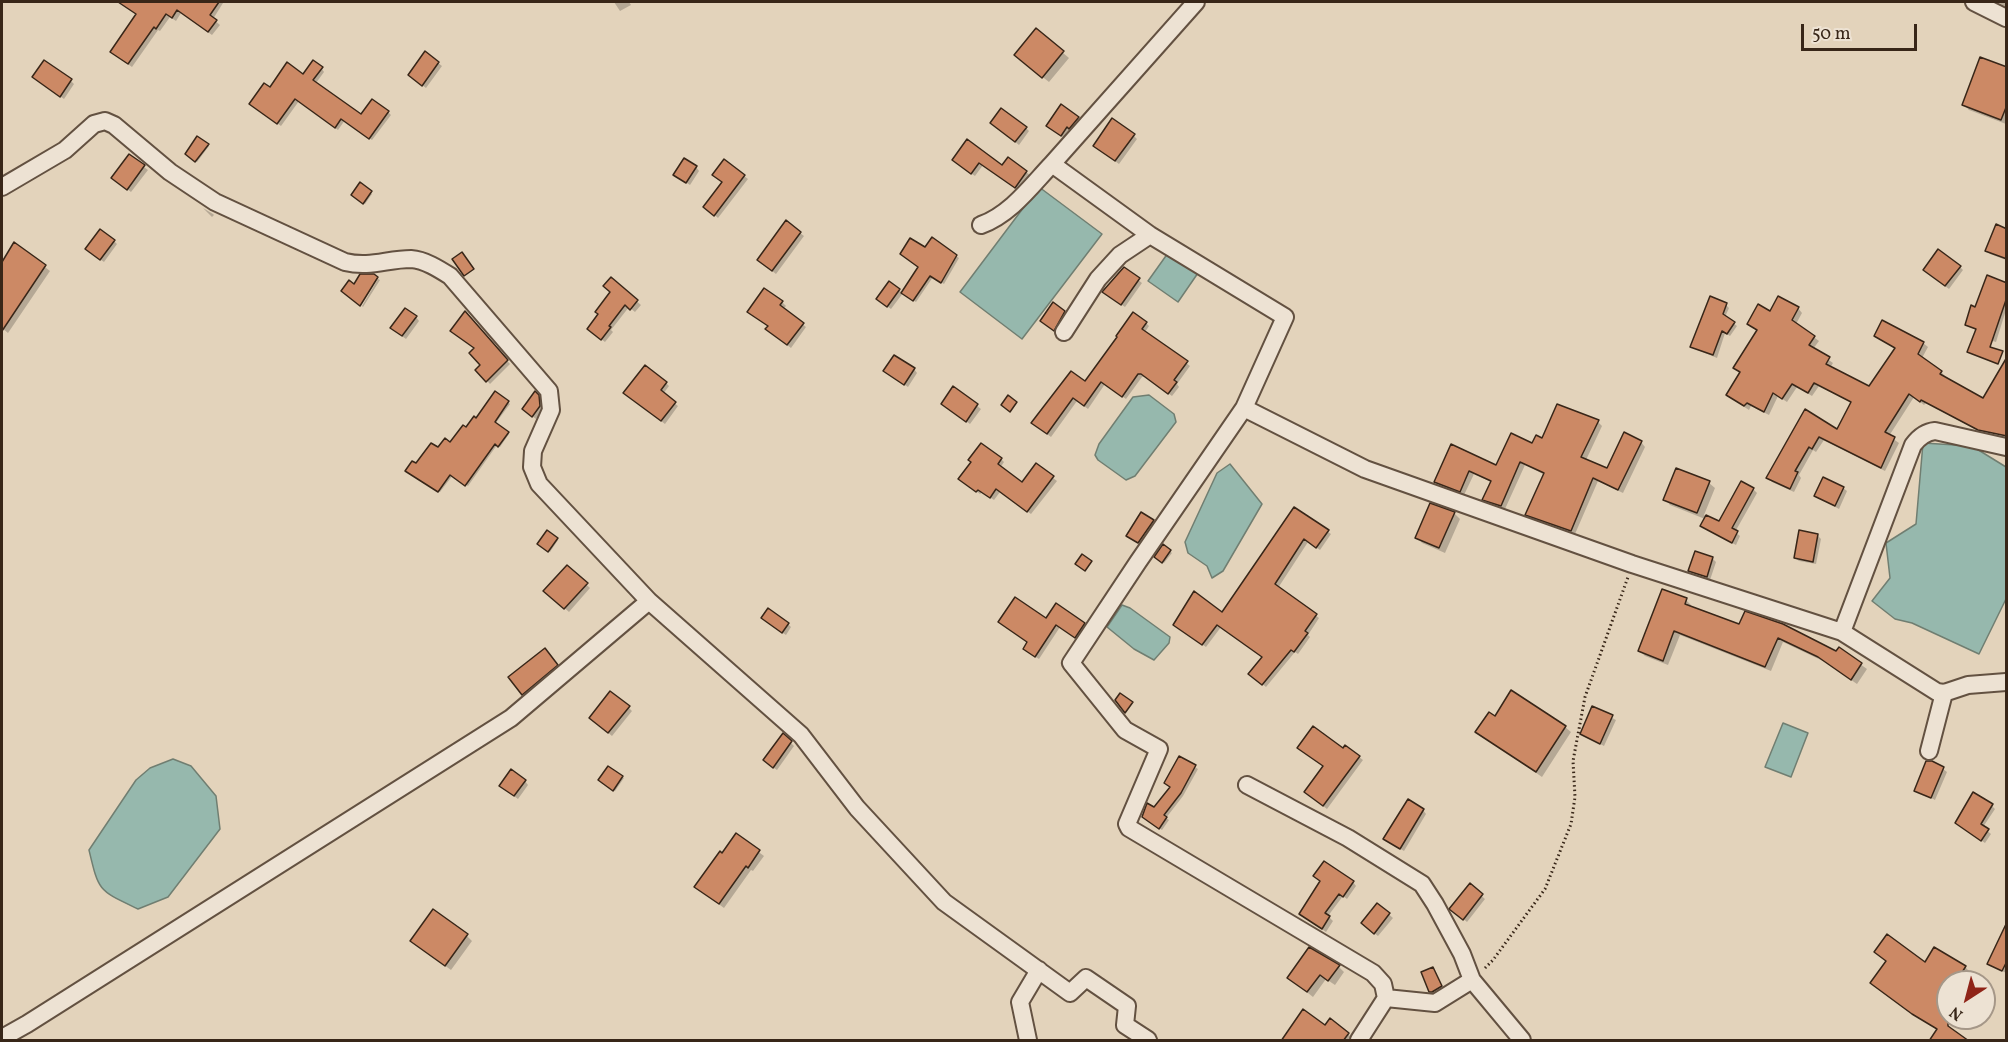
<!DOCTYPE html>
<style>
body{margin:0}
#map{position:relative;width:2008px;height:1042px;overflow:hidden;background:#e3d3bb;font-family:Vollkorn,serif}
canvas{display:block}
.frame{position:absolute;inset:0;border:3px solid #382618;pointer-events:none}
.north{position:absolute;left:1936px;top:970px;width:60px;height:60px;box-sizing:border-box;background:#ede2d3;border:2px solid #a59788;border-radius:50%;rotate:216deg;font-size:16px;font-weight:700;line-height:24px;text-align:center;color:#382618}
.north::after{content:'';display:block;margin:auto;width:21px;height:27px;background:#8f2418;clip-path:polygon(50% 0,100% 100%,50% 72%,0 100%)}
.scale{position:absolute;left:1801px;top:24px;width:116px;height:27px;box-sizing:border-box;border:3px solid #382618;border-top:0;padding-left:8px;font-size:18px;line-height:21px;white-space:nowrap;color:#382618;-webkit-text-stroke:4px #ede2d3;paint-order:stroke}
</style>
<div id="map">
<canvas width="2008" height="1042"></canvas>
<div class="frame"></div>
<div class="north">N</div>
<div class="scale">50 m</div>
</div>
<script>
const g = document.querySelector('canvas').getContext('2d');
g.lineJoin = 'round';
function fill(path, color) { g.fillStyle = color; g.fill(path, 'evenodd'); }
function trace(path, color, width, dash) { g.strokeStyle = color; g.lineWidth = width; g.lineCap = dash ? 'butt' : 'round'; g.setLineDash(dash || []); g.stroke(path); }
const water = new Path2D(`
 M1039,187L1102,234L1022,339L960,292Z
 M1168,253L1198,273L1178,302L1148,281Z
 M1149,395L1174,414L1176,422L1135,476L1126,480L1098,460L1095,455L1099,444L1133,397Z
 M1923,443L1972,446L2006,467V599L1979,654L1912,623L1895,619L1872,601L1890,578L1886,543L1916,524Z
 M1230,464L1262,504L1223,571L1212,578L1207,566L1188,553L1185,542L1217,473Z
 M1122,605L1130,608L1170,637L1169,643L1154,660L1134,649L1107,627Z
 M1783,723L1808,733L1791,777L1765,767Z
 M173,759L191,766L216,796L220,829L168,897L138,909C98,890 99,892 89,850L136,780L150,768Z`);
const shadow = new Path2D(`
 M126,2H172L177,5L179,2H222L223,3L213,19L220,25L212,35L181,13L176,21L170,17L160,31L158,30L132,67L115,55L137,15L123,4Z
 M614,2H629L631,5L620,11Z
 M1997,2H2006V7Z
 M1036,30L1069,58L1049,82L1021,60Z
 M425,53L442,66L426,88L413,78Z
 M2006,68V124L1969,110L1964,105Z
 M322,69L324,72L316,83L362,116L388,112L391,115L372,140L345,120L338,130L299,101L281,126L254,107L270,89Z
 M33,77L71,81L74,84L64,99Z
 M1061,106L1081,121L1073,131L1070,129L1064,138L1051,128Z
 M995,126L1026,128L1029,131L1019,145Z
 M1134,136L1137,139L1119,164L1098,149Z
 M968,141L1003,167L1026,172L1030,175L1019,191L983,165L975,176L957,164Z
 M208,145L209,146L197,162L187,154Z
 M129,156L148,170L131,192L117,181Z
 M696,167L699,171L690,185L679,178Z
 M744,176L748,179L718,218L709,210Z
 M360,185L372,194L365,204L353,195Z
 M203,208L213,214L214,215L212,217Z
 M2006,230V260L1990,254L1987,250Z
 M800,233L804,236L776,274L762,263Z
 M114,241L117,244L104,262L91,253Z
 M15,244L50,271L8,333L2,328V263Z
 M925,249L956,256L959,258L944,284L933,277L916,302L903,293L891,309L881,302L899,290L902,293L919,267Z
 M1960,267L1963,270L1949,289L1928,273Z
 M1124,269L1142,283L1125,307L1108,295Z
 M378,279L380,280L363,307L362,306Z
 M611,279L641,305L635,312L629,307L611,330L613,332L605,342L592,332L611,292Z
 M2006,284V310L1996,342L1979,337L1977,331L1967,325L1976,309Z
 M765,290L782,302L786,306L783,309L806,327L791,348L771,333L769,327L753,315Z
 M1726,305L1729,308L1725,317L1737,326L1730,336L1725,333L1717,358L1695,349L1692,346Z
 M1798,308L1802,313L1796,324L1819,341L1813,349L1833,363L1830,368L1869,388L1896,349L1875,336L1923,343L1928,347L1922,358L1941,372L1945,376L1944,378L1983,400L2006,364V439L1984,434L1926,403L1924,405L1914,397L1889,436L1899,443L1885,471L1824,440L1816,452L1813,450L1799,475L1801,478L1794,492L1772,482L1768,477L1806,411L1838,431L1852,403L1819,386L1812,396L1797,387L1787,402L1778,396L1769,415L1751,406L1749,410L1732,399L1758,331L1749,324L1770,313Z
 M1064,312L1068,315L1058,333L1045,324Z
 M465,314L510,364L490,384L477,370L482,365Z
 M416,317L419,321L406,339L395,331Z
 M1146,323L1149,326L1145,332L1190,366L1177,384L1179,387L1172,396L1145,376L1142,377L1126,399L1105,384L1088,409L1077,401L1051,437L1036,426L1086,383Z
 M914,369L917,373L908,387L888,374Z
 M666,383L669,386L663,394L678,406L665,424L628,396Z
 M954,388L981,409L970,424L946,407Z
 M496,393L510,404L495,424L509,434L500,447L497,445L468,486L453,475L440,492L409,472L438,449L451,444L467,429Z
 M536,394L542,400L543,410L536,419L527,412Z
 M1598,422L1602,426L1586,460L1607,470L1641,442L1645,447L1623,493L1598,481L1575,534L1531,519L1526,514L1545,475L1525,465L1505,509L1489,504L1484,499L1491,482L1474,474L1464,495L1440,486L1435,482L1451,446L1497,467L1543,440Z
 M1001,459L1004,462L1000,468L1023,484L1036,465L1057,481L1031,514L1000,492L994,500L982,492L980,494L964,482L973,462Z
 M1709,483L1715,488L1704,515L1719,523L1753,489L1757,493L1735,532L1740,536L1736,545L1705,529L1702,526L1705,519L1670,505L1665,499Z
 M1843,488L1847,491L1839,509L1816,496Z
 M1295,509L1331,534L1320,550L1308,542L1278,588L1319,618L1308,635L1310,637L1298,654L1295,652L1266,687L1254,677L1263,657L1221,627L1206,647L1178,628L1223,614Z
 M1454,513L1460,519L1445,553L1422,543L1417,537Z
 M1141,514L1156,525L1142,546L1128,536Z
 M547,532L558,540L550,552L539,544Z
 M1817,535L1821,539L1816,564L1799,561L1795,558Z
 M1163,546L1172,553L1164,563L1156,557Z
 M1696,553L1713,559L1716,562L1710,580L1694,574L1690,571Z
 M567,567L590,588L569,612L546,591Z
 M1686,600L1691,605L1690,608L1740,626L1837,653L1839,649L1867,669L1857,684L1825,662L1783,642L1771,671L1680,635L1668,665L1645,656L1640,651Z
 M1046,620L1084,624L1088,627L1079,640L1060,627L1039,659L1028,652Z
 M766,622L788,624L791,627L786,635Z
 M548,654L560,669L526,697L523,694Z
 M629,708L632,711L612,736L594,721Z
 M1593,708L1616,720L1604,746L1581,734Z
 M1565,727L1571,732L1542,777L1477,732Z
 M783,735L794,746L777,770L768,764Z
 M1344,750L1359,757L1363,760L1327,809L1309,795Z
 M1180,758L1198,769L1183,796L1166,818L1169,820L1162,830L1146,819L1171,787Z
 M609,768L624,778L615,791L600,780Z
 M1943,769L1947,772L1935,800L1916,790Z
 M525,781L528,785L518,799L504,789Z
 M1992,806L1995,809L1983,827L1991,834L1985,843L1960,826Z
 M1423,810L1426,814L1404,851L1389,842Z
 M736,835L764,856L753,871L751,870L724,908L701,891L722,855Z
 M1353,882L1356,886L1347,899L1343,896L1328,916L1333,921L1326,932L1301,914Z
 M1470,886L1485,899L1467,922L1451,908Z
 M1378,905L1393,918L1378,936L1366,927Z
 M467,936L472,941L451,970L418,946Z
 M2006,936V973L1989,964Z
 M1339,967L1344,972L1335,985L1326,979L1313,997L1289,978Z
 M1965,967L1969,971L1963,982H1948V1015L1938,1030L1918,1018L1876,987Z
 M1433,968L1444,990L1434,995L1430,991Z
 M1325,1027L1348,1034L1351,1037L1349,1040H1283Z`);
const building = new Path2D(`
 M118,2H219L210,15L217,20L208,32L177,10L172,18L166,14L156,29L154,27L128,64L110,52L136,14Z
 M1036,28L1064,51L1042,78L1014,55Z
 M425,51L439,62L422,86L408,75Z
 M1980,57L2007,67V105L2001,120L1962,105Z
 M44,60L72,79L60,97L32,77Z
 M313,60L323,67L313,80L361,114L372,99L389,111L369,139L341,119L335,128L295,99L277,124L249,104L264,83L270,87L287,62L303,74Z
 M1061,104L1079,117L1069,129L1067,127L1061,136L1046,126Z
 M1001,108L1027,127L1015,142L990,123Z
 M1112,118L1135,134L1115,161L1093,146Z
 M197,136L209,144L195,162L185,154Z
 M967,139L1002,165L1008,157L1027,171L1015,188L979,163L971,174L952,160Z
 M129,154L145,165L127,190L111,178Z
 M684,158L697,166L686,183L673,175Z
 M724,159L745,175L714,216L703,207L722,182L712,175Z
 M360,182L372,191L363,204L351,195Z
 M786,220L801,232L772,271L757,260Z
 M1996,224L2007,229V259L1985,251Z
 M100,229L115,240L100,260L85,249Z
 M932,237L957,255L941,283L930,276L913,301L901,293L918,267L900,254L910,238L925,247Z
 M14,242L46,265L2,331V262Z
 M1938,249L1961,266L1945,286L1923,270Z
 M462,252L474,269L464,276L452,259Z
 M1124,267L1140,278L1121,305L1102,292Z
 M360,274H374L378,277L360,306L341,291L349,280L354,284Z
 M1987,275L2007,283V297L1990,347L2003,351L1998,364L1967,352L1976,329L1965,325L1971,305L1975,307Z
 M611,277L638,300L630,310L625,305L609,326L611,327L601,340L587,329L598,314L595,312L610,292L603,286Z
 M889,281L900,289L887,307L876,299Z
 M764,288L783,301L780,305L804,323L787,345L765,329L768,326L747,312Z
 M1710,296L1727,303L1723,314L1735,322L1727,334L1722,331L1713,355L1690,347Z
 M1778,296L1799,307L1792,320L1815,336L1809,345L1830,357L1826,364L1869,386L1895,348L1874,336L1882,320L1924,342L1918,354L1942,371L1940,374L1983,398L2007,357V436L1978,430L1921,400L1920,402L1909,394L1885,432L1895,437L1881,468L1819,437L1812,449L1809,447L1795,471L1798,472L1790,489L1766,478L1805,409L1837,429L1851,402L1814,383L1808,393L1792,384L1782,399L1773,393L1764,412L1747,403L1744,406L1726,395L1740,372L1733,368L1757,330L1747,324L1758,304L1770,311Z
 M1053,302L1065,311L1054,331L1040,321Z
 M405,308L417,316L402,336L390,328Z
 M465,311L508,360L486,382L475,370L480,365L469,353L474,348L450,331Z
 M1133,312L1147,322L1142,329L1188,361L1174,380L1177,382L1168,394L1141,374H1138L1122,397L1101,382L1084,406L1073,398L1047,434L1031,423L1071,371L1085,381L1117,337L1116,336Z
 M894,355L915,368L904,385L883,371Z
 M645,365L667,382L661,390L676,402L661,421L623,393Z
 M953,386L978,404L966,422L941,404Z
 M495,391L509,401L495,422L509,432L498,447L495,444L465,486L450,475L438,492L405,471L412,461L416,463L431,443L438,447L445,438L450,442L463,425L466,427L474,416L476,418Z
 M535,391L539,395L540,406L532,417L522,409Z
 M1008,395L1017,402L1010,412L1001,405Z
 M1557,404L1599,420L1581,457L1607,468L1624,432L1642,441L1618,490L1593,478L1571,531L1525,515L1544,473L1520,462L1501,506L1482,500L1491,481L1469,471L1460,492L1434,482L1451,444L1496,465L1511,433L1532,443L1536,435L1542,438Z
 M981,443L1002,458L998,464L1022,482L1036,463L1054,476L1027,512L996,489L990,498L978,490L976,492L958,479L971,462L968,460Z
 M1676,468L1710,481L1697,513L1663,500Z
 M1823,477L1844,487L1835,506L1814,496Z
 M1741,481L1754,488L1732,528L1738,531L1732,543L1700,526L1706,515L1719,521Z
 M1430,503L1455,512L1439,548L1415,538Z
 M1294,507L1329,530L1316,548L1304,539L1275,584L1317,614L1305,631L1308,633L1294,652L1291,650L1262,685L1248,674L1262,657L1217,625L1202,645L1173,625L1194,591L1222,612Z
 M1141,512L1154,520L1138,543L1126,536Z
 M547,530L558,538L548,552L537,544Z
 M1799,530L1818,534L1813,562L1794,558Z
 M1163,544L1171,550L1162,563L1154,557Z
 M1695,551L1713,557L1707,577L1688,571Z
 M1082,554L1092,561L1085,571L1075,564Z
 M567,565L588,583L564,609L543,591Z
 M1662,589L1687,598L1685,604L1739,624L1745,611L1783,624L1836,651L1839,647L1862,663L1851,680L1818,657L1778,638L1765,667L1674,631L1663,661L1638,651Z
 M1015,597L1046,618L1056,603L1085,623L1075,638L1056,625L1035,657L1023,649L1027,642L998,622Z
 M768,608L789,623L782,633L761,618Z
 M545,648L558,665L522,695L508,677Z
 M1511,690L1566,726L1536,772L1475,732L1489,712L1495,716Z
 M610,691L630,706L608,733L589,718Z
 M1120,693L1133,702L1125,713L1115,700Z
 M1592,706L1613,715L1600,744L1580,734Z
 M1313,726L1343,748L1345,745L1360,756L1323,806L1304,792L1323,766L1297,748Z
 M783,733L792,741L773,768L763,760Z
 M1179,756L1196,765L1181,793L1164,815L1167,817L1159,829L1142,817L1147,803L1154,807L1170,787L1164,783Z
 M1926,761H1932L1944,767L1931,798L1914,791Z
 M608,766L623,776L613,791L598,780Z
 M511,769L526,780L514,796L499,786Z
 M1973,792L1993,804L1981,824L1989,829L1981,841L1955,823Z
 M1408,799L1424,809L1400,849L1383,839Z
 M736,833L760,850L748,868L746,866L719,904L694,887L720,851L722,853Z
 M1324,861L1354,881L1343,897L1339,894L1325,913L1330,916L1322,929L1299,914L1320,881L1313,876Z
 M1470,883L1483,894L1463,920L1449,909Z
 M1377,903L1390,913L1374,934L1361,923Z
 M433,909L468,934L445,966L410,941Z
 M2007,922V961L2002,971L1987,964Z
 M1887,934L1925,962L1934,947L1966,966L1956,982H1948V1026L1969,1041H1929L1937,1029L1912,1014L1870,983L1886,961L1874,952Z
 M1309,947L1340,965L1328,981L1320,975L1307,992L1287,978Z
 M1433,967L1442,986L1432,992H1429L1421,972Z
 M1303,1009L1325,1025L1330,1018L1349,1033L1343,1041H1281Z`);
const path = new Path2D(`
 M1485,968L1493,960L1545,889L1571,824L1575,797L1573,761L1585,697L1628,577`);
const minor = new Path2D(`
 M1196,2L1052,164L1150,235L1285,317L1244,408L1365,469L1632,564L1842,632L1937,692L1944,693L1968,685L2006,682
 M1974,2L2006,18
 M2,187L65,150L94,124L105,121L114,125L170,172L215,202L345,262C370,268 387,259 411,259C425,260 439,269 450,276L549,391L551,410L533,451L532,467L539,484L649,601L801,735L857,808L944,902L1070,993L1086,978L1127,1006L1125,1025L1148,1040
 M981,225C1011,214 1031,186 1052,164
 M1064,332L1098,279L1120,255L1150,235
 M1244,408L1138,562L1071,663L1125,730L1159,749L1127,824L1129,828L1373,973L1383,984L1386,998L1435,1003L1472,980L1522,1040
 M1842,632L1913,445C1919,437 1925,432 1935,431L2006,447
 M1929,751L1944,693
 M1247,785L1348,838L1422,884L1435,904L1462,954L1472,980
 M2,1038L27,1024L511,718L649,601
 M1028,1040L1020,1002L1039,970
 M1359,1040L1386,998`);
fill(water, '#96b8ad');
trace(water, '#707e71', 1.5);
fill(shadow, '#0003');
fill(building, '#cc8965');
trace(building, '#382618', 1.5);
trace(minor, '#635141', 20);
trace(path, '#382618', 3, [1.5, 3]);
trace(minor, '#ede2d3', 16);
</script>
